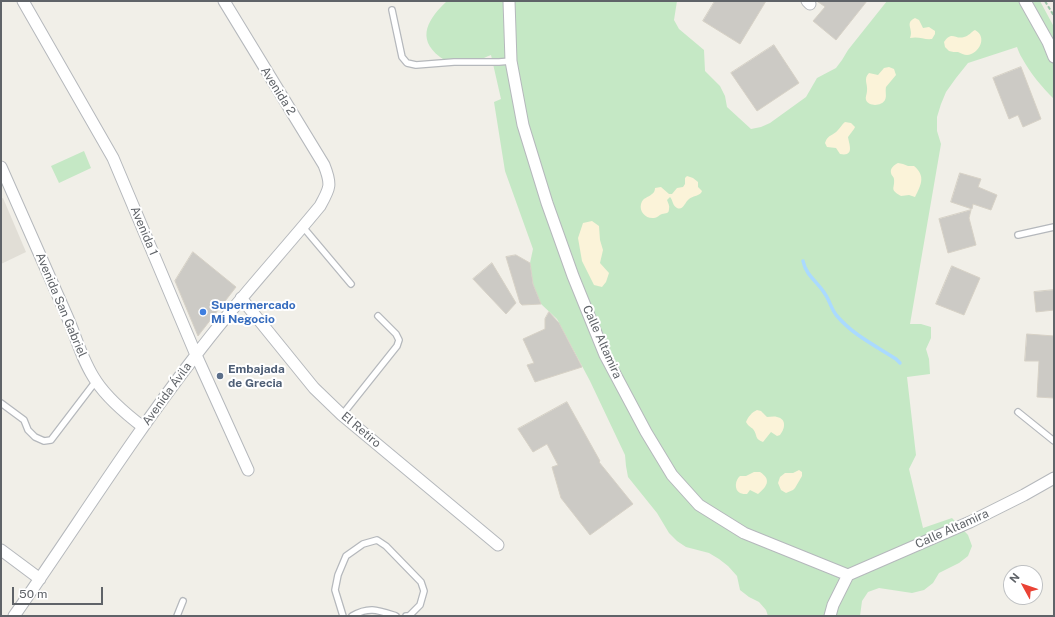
<!DOCTYPE html>
<meta charset="utf-8">
<style>
body{margin:0}
#map{position:relative;width:1055px;height:617px;overflow:hidden;background:#f1efe8;font-family:"Public Sans",sans-serif}
canvas{display:block}
.frame{position:absolute;inset:0;border:2px solid #5f6368;pointer-events:none}
.north{position:absolute;left:1003px;top:565px;width:40px;height:40px;box-sizing:border-box;background:#fff;border:1px solid #bfc1c3;border-radius:50%;rotate:310deg;font-size:11px;font-weight:700;line-height:16px;text-align:center;color:#5f6368}
.north::after{content:'';display:block;margin:auto;width:14px;height:18px;background:#ea4335;clip-path:polygon(50% 0,100% 100%,50% 72%,0 100%)}
.scale{position:absolute;left:12px;top:587px;width:91px;height:18px;box-sizing:border-box;border:2px solid #5f6368;border-top:0;padding-left:5px;font-size:12px;line-height:14px;white-space:nowrap;color:#5f6368;-webkit-text-stroke:3px #fff;paint-order:stroke}
</style>
<div id="map">
<canvas width="1055" height="617"></canvas>
<div class="frame"></div>
<div class="north">N</div>
<div class="scale">50 m</div>
</div>
<script>
const g = document.querySelector('canvas').getContext('2d');
g.lineJoin = 'round';
function fill(path, color) { g.fillStyle = color; g.fill(path, 'evenodd'); }
function trace(path, color, width, dash) { g.strokeStyle = color; g.lineWidth = width; g.lineCap = dash ? 'butt' : 'round'; g.setLineDash(dash || []); g.stroke(path); }
function write(font, color, halo, rows, align = 'center') {
  g.font = font + ' "Public Sans",sans-serif'; g.lineWidth = 4; g.setLineDash([]); g.textBaseline = 'middle'; g.strokeStyle = halo; g.fillStyle = color; for (const [text, x, y, turn = 0] of rows) {
    g.save(); g.translate(x, y); g.rotate((+turn || 0) * Math.PI / 180); g.textAlign = isNaN(turn) ? turn : align; if (halo) g.strokeText(text, 0, 0); g.fillText(text, 0, 0); g.restore();
  }
}
const education = new Path2D(`
 M3,198L26,252L1,264V199Z`);
const green = new Path2D(`
 M447,1H677L674,20L679,29L704,50L705,71L720,86L725,96L727,107L751,129L761,127L770,123L806,97L817,78L836,68L842,60L848,50L887,1H1040L1054,27V99C1042,87 1030,73 1022,58C1020,55 1018,50 1017,47L968,63L956,78L946,92L941,104L937,117V131L941,144L910,324H921L931,327V338L926,349L929,359L930,374L907,377L916,455L909,469L923,528L952,518L968,535L972,546L968,556L959,563L939,573L933,583L924,590L912,593L879,588L868,592L862,601L860,616H768L766,610L759,602L749,597L740,590L737,576L728,566L719,559L709,553L686,547L677,541L669,533L657,513L628,477L626,466L625,455L590,381L557,319L541,304L533,284L530,263L533,249L505,171L494,102L501,99L491,55C481,59 471,65 459,66C452,66 446,61 440,57C415,38 429,18 447,1Z
 M84,151L91,168L59,183L51,166Z`);
const sand = new Path2D(`
 M915,18L919,20L923,28L929,27L935,31V34L932,39C924,40 919,36 910,38C914,29 904,23 915,18Z
 M975,30C988,37 979,54 967,55C964,55 961,53 958,52C955,52 952,52 949,51L945,47L944,42C952,30 955,40 964,37C969,36 971,32 975,30Z
 M889,67L894,69L896,75L886,87C885,92 887,96 885,100C882,106 869,107 866,100C865,97 867,94 867,91C868,84 863,79 869,73L878,75L884,68Z
 M845,122L851,123L855,127L854,129L848,137C849,144 855,157 840,154L836,148L827,147L825,143C828,134 833,136 838,130C841,127 842,124 845,122Z
 M898,163L903,164L908,166H914C926,176 921,185 915,197L909,195L901,196C889,189 895,189 894,179C893,175 892,177 891,173C890,168 894,165 898,163Z
 M687,176L693,178L698,182V187L702,191L701,193C698,196 693,196 689,199C685,202 683,211 677,208C672,205 673,200 670,197L667,200C668,203 670,206 669,209C669,214 666,213 662,214C659,215 657,218 654,218C646,219 639,212 641,204C643,197 648,198 652,194C654,193 655,190 655,188L661,187L669,194H672L677,188L683,187L685,184V178Z
 M592,221L599,226L600,240L603,250L600,263L609,273L606,282L602,287L594,285L582,261L578,238L583,223Z
 M757,410L761,411L767,417C770,417 774,416 777,417C787,419 785,429 780,435L777,436L771,432L763,442C754,439 758,435 753,429C751,427 748,426 746,422C748,417 752,412 757,410Z
 M799,470L802,472V476L795,488L793,490L786,493L781,490L778,483L780,477L785,473H793Z
 M754,472H760C771,479 768,486 758,494L750,490L747,494C745,494 742,494 740,493C734,490 735,480 740,476H746Z`);
const stream = new Path2D(`
 M803,261C806,276 818,282 825,294C830,301 831,309 837,316C853,335 876,346 896,359L900,363`);
const building = new Path2D(`
 M715,1H766L740,44L703,21Z
 M817,1H867L836,40L813,21L825,7Z
 M774,45L799,83L757,111L731,73Z
 M1021,67L1041,119L1023,127L1018,115L1009,119L993,78Z
 M960,173L981,179L978,187L997,195L991,210L973,204L972,209L951,202Z
 M971,210L969,218L976,245L948,253L939,219Z
 M193,252L236,287L198,336L175,281Z
 M516,255L530,263L533,284L541,304L522,305L520,303L506,257Z
 M492,263L516,303L506,314L473,279Z
 M952,266L980,278L964,315L936,304Z
 M1054,290V310L1036,312L1034,292Z
 M549,312L559,323L582,367L535,382L527,365L534,363L523,339L545,329V319Z
 M1027,334L1054,336V398L1037,397L1039,361H1025Z
 M567,402L600,461L599,462L633,504L590,535L561,498L552,467L558,465L547,444L533,452L518,429Z`);
const path = new Path2D(`
 M1045,1L1054,16`);
const lane = new Path2D(`
 M392,10L402,57L407,63L416,65L454,62H499L511,61
 M303,227L351,284
 M1018,235L1054,227
 M1,403L24,420L28,430L35,437L44,441L51,440L96,381
 M1018,412L1054,441
 M342,415L397,346L399,340L396,334L378,316
 M177,616L183,601
 M343,616L335,590L338,575L346,556L363,544L377,540L386,546L421,582L424,591L420,605L409,616H406
 M352,616C369,606 378,610 396,616`);
const street = new Path2D(`
 M23,1L113,158L196,355L248,470
 M509,1L511,61L523,125L547,203L573,276L605,355L646,432L672,475L699,505L744,533L848,575
 M807,1L810,4
 M1025,1L1048,42L1054,57
 M1,167C23,216 44,265 66,314C76,336 82,361 96,381C108,399 126,414 143,427
 M241,298L314,388L342,415L498,545
 M1,550L40,579
 M14,616C75,529 131,439 196,355C235,303 279,256 320,206C330,188 332,185 324,165L224,1
 M830,616L833,605L848,575L970,522L1024,495L1054,478`);
const markers = [
 [203,312,4,"#3f7fe0"],
 [220,376,4,"#5c6f8a"]
];
const streetNames = [
 ["Avenida 2",278,91,58],
 ["Avenida 1",144,231,67],
 ["Avenida San Gabriel",61,305,67],
 ["Calle Altamira",602,342,66],
 ["Avenida Ávila",167,394,-54],
 ["El Retiro",361,430,40],
 ["Calle Altamira",952,529,-24]
];
const shopNames = [
 ["Supermercado",211,305],
 ["Mi Negocio",211,319]
];
const serviceNames = [
 ["Embajada",228,369],
 ["de Grecia",228,383]
];
fill(education, '#e1ded6');
fill(green, '#c5e8c5');
fill(sand, '#fbf3d9');
trace(stream, '#aadaff', 3.5);
fill(building, '#cccac5');
trace(building, '#d6d1c6', 1);
trace(lane, '#b5b8bc', 8);
trace(street, '#b5b8bc', 13);
trace(path, '#9cc7a9', 2, [4, 2]);
trace(lane, '#fff', 5.5);
trace(street, '#fff', 11);
for (const [x, y, r, color] of markers) { const dot = new Path2D(); dot.arc(x, y, r, 0, 2 * Math.PI); g.fillStyle = color; g.fill(dot); trace(dot, '#fff', 1.5); }
write('12px', '#5f6368', '#fff', streetNames);
write('bold 12px', '#366cbe', '#fff', shopNames, 'left');
write('bold 12px', '#4e5e75', '#fff', serviceNames, 'left');
</script>
